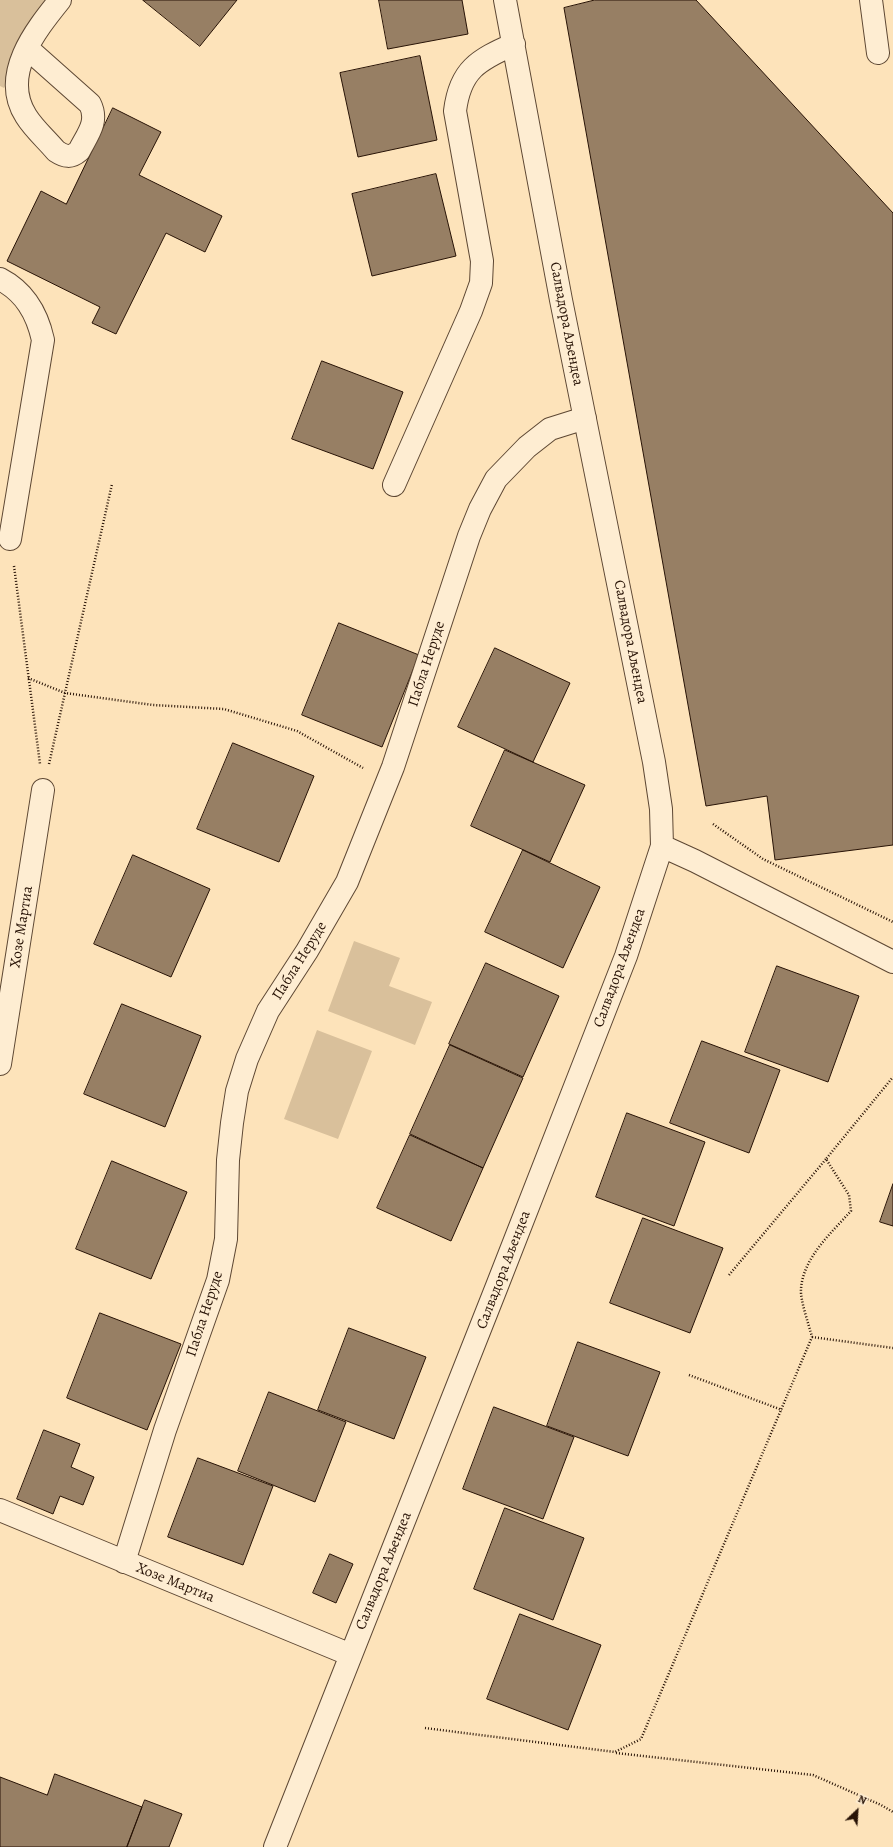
<!DOCTYPE html>
<meta charset="utf-8">
<style>
body{margin:0}
#map{position:relative;width:893px;height:1847px;overflow:hidden;background:#fde3ba;font-family:Alegreya,serif}
canvas{display:block}
.north{position:absolute;left:837px;top:1791px;width:40px;height:40px;-webkit-text-stroke:3px #feedd2;paint-order:stroke;rotate:25deg;font-size:11px;font-weight:700;line-height:16px;text-align:center;color:#281306}
.north::after{content:'';display:block;margin:auto;width:14px;height:18px;background:#281306;clip-path:polygon(50% 0,100% 100%,50% 72%,0 100%)}
</style>
<div id="map">
<canvas width="893" height="1847"></canvas>
<div class="north">N</div>
</div>
<script>
const g = document.querySelector('canvas').getContext('2d');
g.lineJoin = 'round';
function fill(path, color) { g.fillStyle = color; g.fill(path, 'evenodd'); }
function trace(path, color, width, dash) { g.strokeStyle = color; g.lineWidth = width; g.lineCap = dash ? 'butt' : 'round'; g.setLineDash(dash || []); g.stroke(path); }
function write(font, color, halo, rows, align = 'center') {
  g.font = font + ' Alegreya,serif'; g.lineWidth = 4; g.setLineDash([]); g.textBaseline = 'middle'; g.strokeStyle = halo; g.fillStyle = color; for (const [text, x, y, turn = 0] of rows) {
    g.save(); g.translate(x, y); g.rotate((+turn || 0) * Math.PI / 180); g.textAlign = isNaN(turn) ? turn : align; if (halo) g.strokeText(text, 0, 0); g.fillText(text, 0, 0); g.restore();
  }
}
const green = new Path2D(`
 M0,0H60L24,53L4,88L0,86Z
 M354,941L400,958L389,986L432,1002L415,1045L328,1011Z
 M317,1030L372,1051L338,1139L284,1119Z`);
const building = new Path2D(`
 M143,0H237L200,46Z
 M379,0H462L468,34L388,49Z
 M595,0H696L893,213V845L775,860L767,796L706,806L564,8Z
 M420,56L437,140L358,157L340,73Z
 M113,108L161,132L139,175L222,216L205,252L166,233L116,334L92,323L100,307L7,261L41,191L66,204Z
 M436,174L456,256L372,276L352,194Z
 M322,361L403,392L373,469L292,439Z
 M339,623L419,655L382,747L302,715Z
 M495,648L570,683L533,762L458,727Z
 M233,743L314,776L279,862L197,829Z
 M505,750L585,785L550,862L471,826Z
 M523,850L600,887L563,968L485,932Z
 M133,855L210,889L171,977L94,944Z
 M486,963L559,996L523,1077L449,1044Z
 M777,966L859,996L828,1082L745,1052Z
 M122,1004L201,1036L165,1127L84,1094Z
 M702,1041L780,1070L749,1153L670,1123Z
 M450,1045L523,1078L483,1168L410,1134Z
 M627,1113L705,1142L674,1226L596,1197Z
 M410,1135L483,1168L451,1241L377,1208Z
 M112,1161L187,1192L151,1279L76,1249Z
 M893,1184V1226L880,1222Z
 M643,1218L723,1248L690,1333L610,1303Z
 M100,1313L181,1344L147,1430L67,1398Z
 M349,1328L426,1357L394,1439L318,1410Z
 M578,1342L660,1372L628,1456L547,1426Z
 M269,1392L346,1422L315,1502L238,1471Z
 M494,1407L574,1437L543,1519L463,1489Z
 M44,1430L80,1444L71,1467L94,1477L83,1505L60,1496L53,1514L17,1499Z
 M198,1458L273,1486L243,1565L168,1537Z
 M505,1508L584,1538L553,1620L474,1589Z
 M330,1554L353,1564L336,1603L313,1593Z
 M520,1614L601,1645L568,1730L487,1699Z
 M55,1774L142,1807L127,1847H0V1777L47,1795Z
 M145,1800L182,1814L169,1847H127Z`);
const path = new Path2D(`
 M14,566L40,764
 M28,678L65,693L153,705L224,709L297,731L363,768
 M49,764L112,484
 M713,824L763,859L893,922
 M729,1275L826,1159
 M812,1337L893,1348
 M689,1375L782,1410
 M425,1728L615,1752L641,1739L812,1337C809,1325 800,1300 801,1289C803,1258 831,1233 851,1211L849,1195L826,1159L893,1077
 M616,1753L813,1775L881,1805L893,1812`);
const minor = new Path2D(`
 M871,0L878,53
 M27,48L90,104C99,122 87,135 79,151C71,158 65,157 56,151C47,140 34,129 26,116C0,75 35,31 60,0
 M0,279C25,292 37,313 43,340L10,539
 M394,485L471,311L481,283L482,261L455,111C460,70 478,60 514,44
 M662,846L695,861L893,962
 M0,1064L43,790
 M0,1510L351,1655
 M124,1562L165,1430L218,1280L226,1239L228,1160L232,1123L237,1091L247,1059L268,1011L307,951L347,882L393,767L469,536L480,509L496,479L527,447L550,429L585,418
 M275,1847L497,1286L626,956L662,846L661,809L654,762L561,300L505,0`);
const streetNames = [
 ["Салвадора Аљендеа",566,324,79],
 ["Салвадора Аљендеа",630,642,79],
 ["Пабла Неруде",427,664,-72],
 ["Хозе Мартиа",22,927,-81],
 ["Пабла Неруде",300,961,-58],
 ["Салвадора Аљендеа",620,968,-70],
 ["Салвадора Аљендеа",504,1270,-69],
 ["Пабла Неруде",205,1314,-72],
 ["Салвадора Аљендеа",384,1571,-68],
 ["Хозе Мартиа",175,1583,22]
];
fill(green, '#d9c09b');
fill(building, '#977f64');
trace(building, '#281306', 1);
trace(minor, '#5d4733', 24);
trace(path, '#281306', 2.5, [1, 2]);
trace(minor, '#feedd2', 22);
write('15px', '#281306', '#feedd2', streetNames);
</script>
